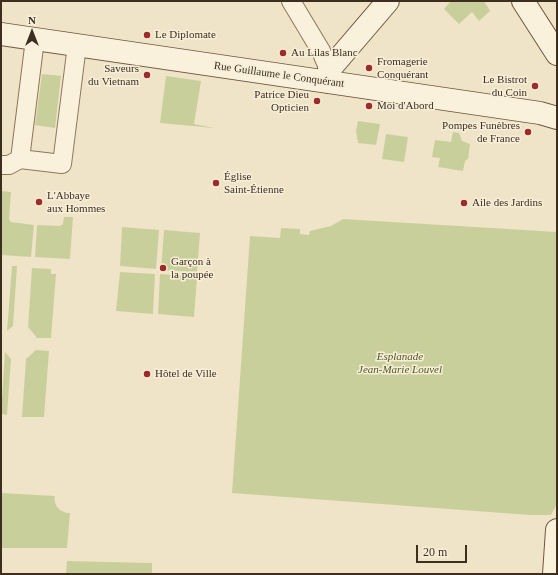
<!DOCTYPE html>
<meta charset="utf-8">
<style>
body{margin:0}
#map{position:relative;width:558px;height:575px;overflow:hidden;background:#f0e4c8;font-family:Georgia,serif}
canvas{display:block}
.frame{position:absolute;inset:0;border:2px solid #3d2e20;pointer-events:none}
.north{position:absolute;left:12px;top:12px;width:40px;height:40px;-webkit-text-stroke:3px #f7eed8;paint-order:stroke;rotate:0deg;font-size:11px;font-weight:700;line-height:16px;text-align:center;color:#3d2e20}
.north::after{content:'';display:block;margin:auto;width:14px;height:18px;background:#3d2e20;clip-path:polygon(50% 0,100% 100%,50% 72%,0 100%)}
.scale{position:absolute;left:416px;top:545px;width:51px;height:18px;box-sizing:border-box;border:2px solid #3d2e20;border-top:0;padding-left:5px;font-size:12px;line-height:14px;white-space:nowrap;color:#3d2e20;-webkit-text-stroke:3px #f7eed8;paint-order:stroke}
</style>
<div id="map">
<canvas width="558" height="575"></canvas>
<div class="frame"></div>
<div class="north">N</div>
<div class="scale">20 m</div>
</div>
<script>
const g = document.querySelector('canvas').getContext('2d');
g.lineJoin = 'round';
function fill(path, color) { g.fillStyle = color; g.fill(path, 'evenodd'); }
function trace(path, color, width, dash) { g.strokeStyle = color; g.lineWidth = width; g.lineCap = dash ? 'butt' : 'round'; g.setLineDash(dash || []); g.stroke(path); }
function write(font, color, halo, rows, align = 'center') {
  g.font = font + ' Georgia,serif'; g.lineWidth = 3; g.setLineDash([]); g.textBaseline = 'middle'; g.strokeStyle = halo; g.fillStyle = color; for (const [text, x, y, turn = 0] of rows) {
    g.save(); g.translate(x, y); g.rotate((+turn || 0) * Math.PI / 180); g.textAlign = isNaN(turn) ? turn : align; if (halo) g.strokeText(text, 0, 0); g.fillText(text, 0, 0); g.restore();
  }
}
const green = new Path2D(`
 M451,1H484L490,11L479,21L472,12L459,24L444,9Z
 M42,74L61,76L55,128L35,125Z
 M166,76L201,81L194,124L214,128L160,123Z
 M358,121L380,124L376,145L358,143L356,131Z
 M453,132L459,133L462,141L470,144L468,159L465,161L463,171L438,167L440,158L432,157L435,140L451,142Z
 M386,134L408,137L404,162L382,159Z
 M1,191L11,192L9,219L11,222L34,225L31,257L1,255Z
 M64,217H73L70,259L35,257L37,225L60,226L63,224Z
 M343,219L557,232V504L551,515H530L232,493L250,236L280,238L281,228L300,229V234L309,235L310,231L331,226Z
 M122,227L159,230L156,269L120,266Z
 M164,230L200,233L197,272L161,270Z
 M12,266H17L13,326L7,331Z
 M32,268L51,269V274H56L51,338H37L28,327Z
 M120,272L155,274L153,314L116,311Z
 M160,274L197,277L194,317L158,314Z
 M36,350L49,351L44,417H22L26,359Z
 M5,352L11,359L7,415L1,414Z
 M1,493L55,496C53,505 60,513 70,513L67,548H1Z
 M67,561L152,563V574H66Z`);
const street = new Path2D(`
 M291,1L321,51L329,70
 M35,39L20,159L62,164L77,45
 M1,165H9L20,159`);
const secondary = new Path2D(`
 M523,1L557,54
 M1,34L540,113L557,118
 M328,82L329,70L388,1
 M554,574L557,530`);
const markers = [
 [147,35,4,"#9e2a2b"],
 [283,53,4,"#9e2a2b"],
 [369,68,4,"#9e2a2b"],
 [147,75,4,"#9e2a2b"],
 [535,86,4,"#9e2a2b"],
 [317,101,4,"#9e2a2b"],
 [369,106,4,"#9e2a2b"],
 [528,132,4,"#9e2a2b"],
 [216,183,4,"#9e2a2b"],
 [39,202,4,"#9e2a2b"],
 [464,203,4,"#9e2a2b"],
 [163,268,4,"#9e2a2b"],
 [147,374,4,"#9e2a2b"]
];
const poiNames = [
 ["Le Diplomate",155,35],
 ["Au Lilas Blanc",291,53],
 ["Fromagerie",377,62],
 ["Conquérant",377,75],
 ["Saveurs",139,69,"right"],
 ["du Vietnam",139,82,"right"],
 ["Le Bistrot",527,80,"right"],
 ["du Coin",527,93,"right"],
 ["Patrice Dieu",309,95,"right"],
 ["Opticien",309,108,"right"],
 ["Moi d'Abord",377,106],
 ["Pompes Funèbres",520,126,"right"],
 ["de France",520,139,"right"],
 ["Église",224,177],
 ["Saint-Étienne",224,190],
 ["L'Abbaye",47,196],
 ["aux Hommes",47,209],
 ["Aile des Jardins",472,203],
 ["Garçon à",171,262],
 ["la poupée",171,275],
 ["Hôtel de Ville",155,374]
];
const streetNames = [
 ["Rue Guillaume le Conquérant",279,75,8]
];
const parkNames = [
 ["Esplanade",400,357],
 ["Jean-Marie Louvel",400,370]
];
fill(green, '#c9cf9b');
trace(street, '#8d765c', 20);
trace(secondary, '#6f573f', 24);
trace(street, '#faf1dc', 18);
trace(secondary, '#faf1dc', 22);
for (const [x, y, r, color] of markers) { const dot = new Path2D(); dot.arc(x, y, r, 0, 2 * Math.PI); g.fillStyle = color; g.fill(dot); trace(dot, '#f7eed8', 1.5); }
write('11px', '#3d2e20', '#f7eed8', poiNames, 'left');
write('11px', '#3d2e20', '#f7eed8', streetNames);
write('italic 11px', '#4d5a26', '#f7eed8', parkNames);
</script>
